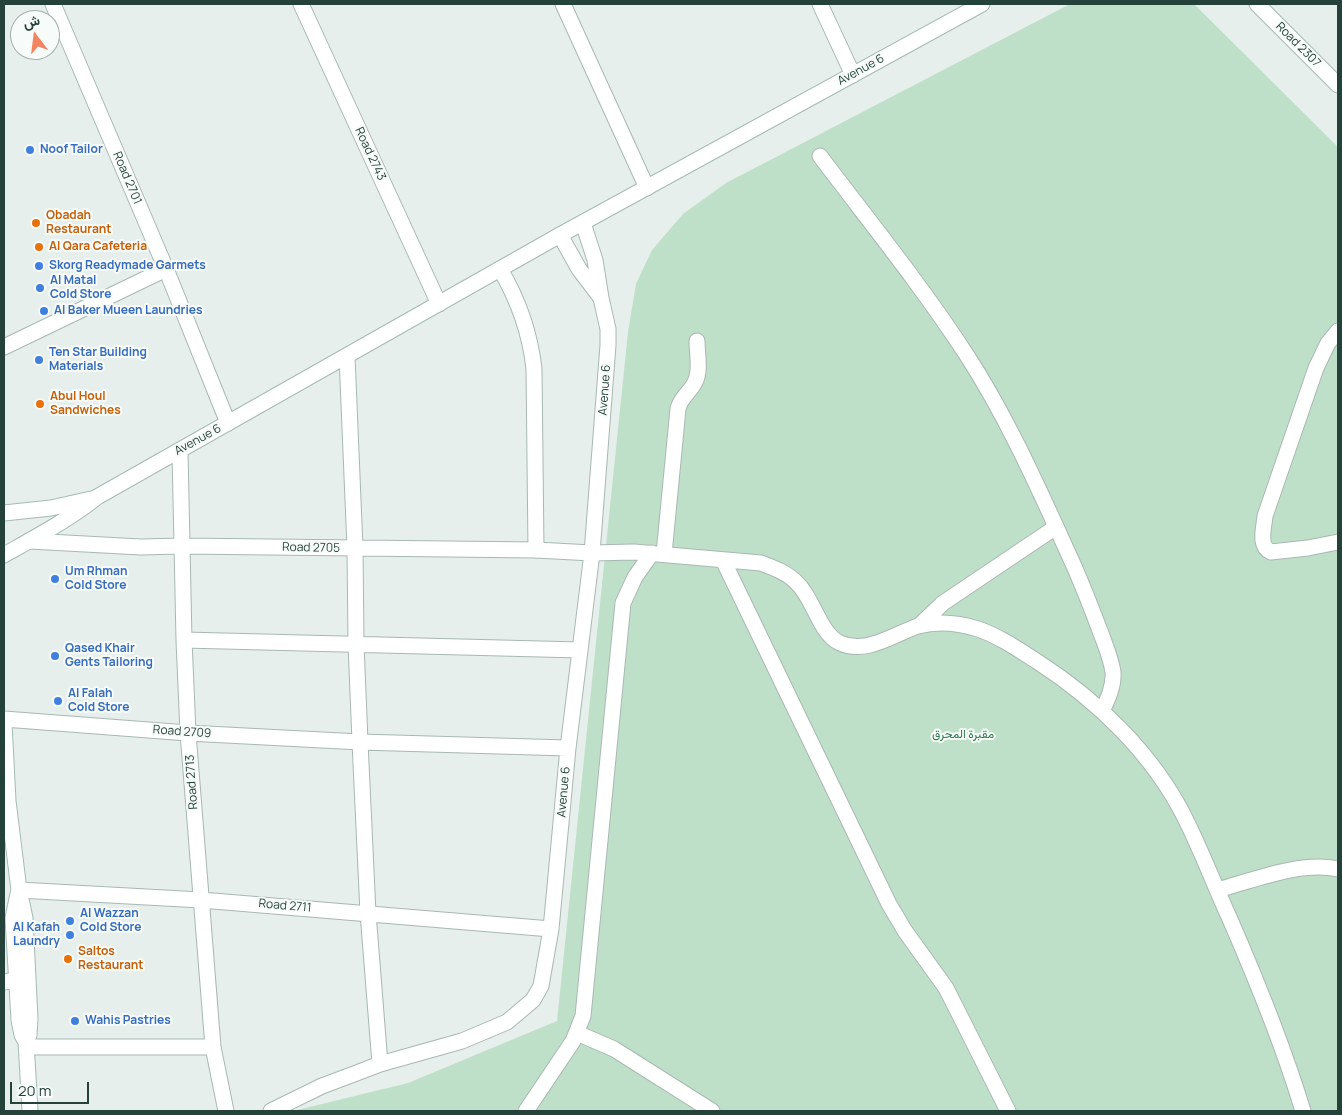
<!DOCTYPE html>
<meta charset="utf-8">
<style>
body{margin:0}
#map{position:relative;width:1342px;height:1115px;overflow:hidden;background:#e6efeb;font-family:Manrope,Vazirmatn,sans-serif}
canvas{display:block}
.frame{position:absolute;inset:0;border:5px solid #24423a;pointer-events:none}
.north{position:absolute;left:10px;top:10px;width:50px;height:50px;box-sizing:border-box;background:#f7fbf9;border:1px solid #a3b1ad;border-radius:50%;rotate:345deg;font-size:14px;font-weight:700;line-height:20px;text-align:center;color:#24423a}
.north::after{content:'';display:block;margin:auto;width:18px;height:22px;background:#f4845f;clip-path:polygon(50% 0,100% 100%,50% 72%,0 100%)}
.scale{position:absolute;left:10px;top:1082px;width:79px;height:22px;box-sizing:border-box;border:2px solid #24423a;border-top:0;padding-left:6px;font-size:15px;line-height:18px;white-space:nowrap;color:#24423a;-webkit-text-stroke:4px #f7fbf9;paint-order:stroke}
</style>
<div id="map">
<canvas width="1342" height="1115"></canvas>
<div class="frame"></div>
<div class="north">ش</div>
<div class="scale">20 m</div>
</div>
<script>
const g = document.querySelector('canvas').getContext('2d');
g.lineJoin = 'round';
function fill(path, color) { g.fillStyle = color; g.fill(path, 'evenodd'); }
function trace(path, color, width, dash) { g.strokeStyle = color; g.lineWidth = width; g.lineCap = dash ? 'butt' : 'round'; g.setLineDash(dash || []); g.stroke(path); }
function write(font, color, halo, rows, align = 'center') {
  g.font = font + ' Manrope,Vazirmatn,sans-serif'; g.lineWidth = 4; g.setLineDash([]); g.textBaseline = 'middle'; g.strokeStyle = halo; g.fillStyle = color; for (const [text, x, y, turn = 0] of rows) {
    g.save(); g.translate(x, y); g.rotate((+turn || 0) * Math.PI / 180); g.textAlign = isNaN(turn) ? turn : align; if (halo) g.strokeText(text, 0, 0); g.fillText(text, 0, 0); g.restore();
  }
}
const green = new Path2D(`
 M1070,4H1194L1338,147V1111H293L408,1083L557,1021L628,332L636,284L652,250L683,214L726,183Z`);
const lane = new Path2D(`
 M820,156C869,221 921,285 966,354C1009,420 1041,494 1074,566C1084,589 1093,612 1102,636C1106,647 1111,659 1113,672C1114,686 1108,699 1102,711
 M500,269C519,301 530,332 534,369L536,550
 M1338,331L1328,343L1316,368L1265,516C1264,528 1258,547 1271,552L1308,548L1338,542
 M592,553L634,552L761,563C774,568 788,573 798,584C814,600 820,634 840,643C866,655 894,634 918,626C937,621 959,623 978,629C999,636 1019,650 1038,662C1098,701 1153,754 1185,818C1201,850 1214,884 1229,917C1257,981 1283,1045 1303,1111
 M664,554L678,409C681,396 690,393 695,382C701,371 697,354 697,341
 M723,560L889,904L905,931L946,988L1008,1111
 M919,626L943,603L1056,527
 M1217,890C1254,880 1300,861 1338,869
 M577,1033L614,1049L712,1111
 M526,1111L573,1041L583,1016L623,603L635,577L652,553`);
const street = new Path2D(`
 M53,4L166,269L228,423
 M301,4L439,304
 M563,4L647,188
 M820,4L853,75
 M560,235L579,269L601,298
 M4,347L166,269
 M347,356L355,548L356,644L360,742L368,913L380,1064
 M180,451L184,640L188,733L213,1047L226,1111
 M29,541L141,547L182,546L536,550L592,553
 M184,640L580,650
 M4,719L188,733L360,742L568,748
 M19,890L201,900L551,929
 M4,982L17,980
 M27,1047H213
 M271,1111L322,1086L354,1074L380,1064L462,1041L507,1022L533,1000L541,986L551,929L568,748L592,553L608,345V329L601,298L595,260L583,223`);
const secondary = new Path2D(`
 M1257,4L1338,85
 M4,513L51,508L91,499
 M4,555C36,537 68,520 97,497L560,235L982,4
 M4,723L8,801L19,890L25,918L30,1019L29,1035L26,1042
 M18,894L13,918L19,1020L22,1035L26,1042L30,1111`);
const markers = [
 [30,150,5,"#3f7fe0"],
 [36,223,5,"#e8710a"],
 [39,247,5,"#e8710a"],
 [39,266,5,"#3f7fe0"],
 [40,288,5,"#3f7fe0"],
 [44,311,5,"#3f7fe0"],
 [39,360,5,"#3f7fe0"],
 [40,404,5,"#e8710a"],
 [55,579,5,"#3f7fe0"],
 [55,656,5,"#3f7fe0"],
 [58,701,5,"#3f7fe0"],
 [70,921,5,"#3f7fe0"],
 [70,935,5,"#3f7fe0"],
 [68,959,5,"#e8710a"],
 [75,1021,5,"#3f7fe0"]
];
const streetNames = [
 ["Road 2307",1298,45,45],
 ["Avenue 6",861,70,-29],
 ["Road 2743",370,154,65],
 ["Road 2701",127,178,67],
 ["Avenue 6",605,390,-86],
 ["Avenue 6",198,440,-29],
 ["Road 2705",311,548,1],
 ["Road 2709",182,732,4],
 ["Road 2713",192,782,-94],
 ["Avenue 6",564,792,-85],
 ["Road 2711",285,906,5]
];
const shopNames = [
 ["Noof Tailor",40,150],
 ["Skorg Readymade Garmets",49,266],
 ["Al Matal",50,281],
 ["Cold Store",50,295],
 ["Al Baker Mueen Laundries",54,311],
 ["Ten Star Building",49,353],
 ["Materials",49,367],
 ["Um Rhman",65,572],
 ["Cold Store",65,586],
 ["Qased Khair",65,649],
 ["Gents Tailoring",65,663],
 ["Al Falah",68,694],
 ["Cold Store",68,708],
 ["Al Wazzan",80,914],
 ["Cold Store",80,928],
 ["Al Kafah",60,928,"right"],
 ["Laundry",60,942,"right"],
 ["Wahis Pastries",85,1021]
];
const foodNames = [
 ["Obadah",46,216],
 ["Restaurant",46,230],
 ["Al Qara Cafeteria",49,247],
 ["Abul Houl",50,397],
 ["Sandwiches",50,411],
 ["Saltos",78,952],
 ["Restaurant",78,966]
];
const parkNames = [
 ["مقبرة المحرق",963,735]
];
fill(green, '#bfe0c8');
trace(lane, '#a8b8b2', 17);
trace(street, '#a8b8b2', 17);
trace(secondary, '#a4bbb3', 17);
trace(lane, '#fff', 15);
trace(street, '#fff', 15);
trace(secondary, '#fff', 15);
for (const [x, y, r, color] of markers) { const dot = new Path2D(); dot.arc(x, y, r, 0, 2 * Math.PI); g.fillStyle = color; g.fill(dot); trace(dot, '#f7fbf9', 2); }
write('12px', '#24423a', '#f7fbf9', streetNames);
write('bold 12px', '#366cbe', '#f7fbf9', shopNames, 'left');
write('bold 12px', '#c56008', '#f7fbf9', foodNames, 'left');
write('12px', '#2d7a4b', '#f7fbf9', parkNames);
</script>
